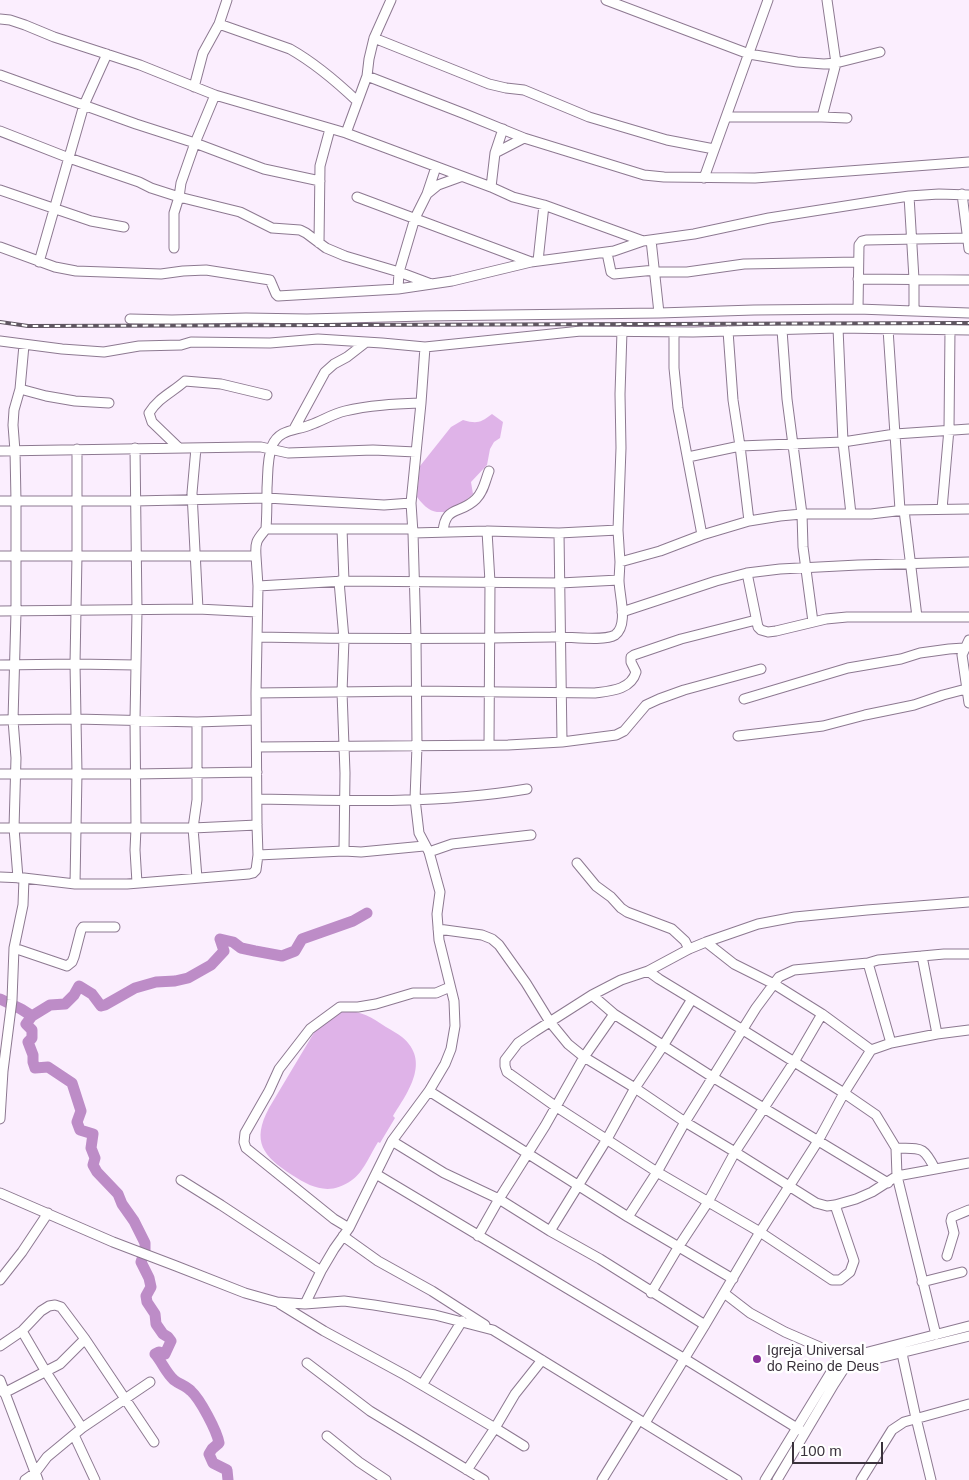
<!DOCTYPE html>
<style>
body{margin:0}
#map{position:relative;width:969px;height:1480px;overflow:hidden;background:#fbeefe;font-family:Arial,sans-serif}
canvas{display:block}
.scale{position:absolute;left:792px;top:1442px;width:91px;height:22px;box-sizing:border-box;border:2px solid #3a323c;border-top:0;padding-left:6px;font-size:15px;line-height:18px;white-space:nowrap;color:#3a323c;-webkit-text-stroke:4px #fff;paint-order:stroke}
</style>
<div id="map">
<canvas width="969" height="1480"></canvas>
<div class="scale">100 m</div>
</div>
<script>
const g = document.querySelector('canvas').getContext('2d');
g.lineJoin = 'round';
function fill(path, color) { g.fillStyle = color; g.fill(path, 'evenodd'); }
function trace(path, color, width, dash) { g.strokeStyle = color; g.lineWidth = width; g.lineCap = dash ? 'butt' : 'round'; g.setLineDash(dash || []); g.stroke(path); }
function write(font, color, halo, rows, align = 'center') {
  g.font = font + ' Arial,sans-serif'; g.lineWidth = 5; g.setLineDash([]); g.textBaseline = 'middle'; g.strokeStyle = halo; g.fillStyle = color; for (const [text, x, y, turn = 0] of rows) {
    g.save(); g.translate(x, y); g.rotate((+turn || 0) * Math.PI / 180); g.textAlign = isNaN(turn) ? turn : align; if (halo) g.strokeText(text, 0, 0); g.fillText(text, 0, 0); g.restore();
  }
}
const green = new Path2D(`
 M492,414L503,422L500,438L494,442L490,449L487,465L471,482L473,494L463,503L458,504L456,509C437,515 429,513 417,497L420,466L451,427L463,420C477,424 480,423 492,414Z
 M344,1011C362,1011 371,1017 386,1027C391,1030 397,1033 402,1037C431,1061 408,1092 393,1116L395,1118L380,1143L378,1142C371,1153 363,1173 352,1180C330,1196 312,1188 292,1175C263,1156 251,1142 269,1108L315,1031C323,1021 332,1015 344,1011Z`);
const river = new Path2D(`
 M0,999L21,1009L32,1016L50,1005L65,1004L74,995L79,986L92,994L101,1006L105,1005L135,988L156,982L175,981L188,978L211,965L224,951L220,939L233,942L241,948L255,951L282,956L295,951L302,939L353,921L367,913
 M32,1016L26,1024L32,1030V1038L28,1042L33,1055V1062L35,1068L48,1067L72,1083L81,1111L77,1122L80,1130L93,1134L91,1148L95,1158L93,1165L97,1172L118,1194L122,1204L134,1221L145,1243V1250L141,1262L149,1278L151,1287L146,1296L147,1302L155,1314L156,1324L163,1334L168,1337L171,1341L165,1354L159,1352L155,1354C162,1362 166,1373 174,1380C179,1384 186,1386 191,1391C200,1399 217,1431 219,1443L212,1449L209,1454L213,1463L227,1470L228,1480`);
const minor = new Path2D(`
 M606,0L749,54L797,62L824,64L836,63L880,52
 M0,19L10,20L25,25L54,37L140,65L215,95L346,133L491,187L513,197L544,205L643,241
 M219,24L290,49C313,62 338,83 357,101
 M374,38L489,84L506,88L524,90L589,117L667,140L714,149
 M0,75L136,124L195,143L264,169L320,181
 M367,76L465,114L524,138L644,175L664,177L755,178L969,162
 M194,87L203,53L219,24L227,0
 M726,117H822L847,118
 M822,117L836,63L827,0
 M0,131L69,158L139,182L151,188L179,197L240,212L272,228L300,230L306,233L326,248L345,256L399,272L431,284
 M346,133L367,76L369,59L374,38L391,0
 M495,153L524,138
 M704,178L768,0
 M491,187L495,153L503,129
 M0,190L91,221L124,227
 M427,194L438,185L460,177
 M962,194L969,249
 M909,196L914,279V311
 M357,197L531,262
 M651,240L659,313
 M319,243L320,166L330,129
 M0,247L55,267L76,271L161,274L183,271L206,270L270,280L276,294L278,296L398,289L452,281L531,262L614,251L643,241L694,234L769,218L909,196L939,194L969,195
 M174,248V213L179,197L181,183L195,143L215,95
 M607,253L611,272L614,274L655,270
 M538,261L544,205
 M39,262L84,105L107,54
 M656,272H687L744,264L858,262
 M858,279L969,280
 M398,289L399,272L415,218L427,194L436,167
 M858,309L859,245L862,241L866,240L969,238
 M130,319L172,320L246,318L307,319L425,316L659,313L754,310L858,309L969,313
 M838,328L843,442L851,514
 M888,329L900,510
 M782,330L787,399L802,514L803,547L813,622
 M728,331L733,400L740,446L749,521
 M674,332V368L678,408L702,535
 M0,341L62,349L104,352L139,346L181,345L191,342L270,343L318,339L382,343L425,347
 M20,389L46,396L75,401L109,403
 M294,429L325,372L334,364L347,357L365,343
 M135,448L137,611L135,720L136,828L135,850L137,883
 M179,448L152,422L149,413C158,398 173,392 185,381L221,384L267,395
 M196,448L192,493L198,609
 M0,451L248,447H261L288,453L373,450L416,452
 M688,457L740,446L843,442L895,434L969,429
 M0,501H135L267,498L384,505L411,503
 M942,509L949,429L950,330
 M904,510L917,617
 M266,529H413
 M342,529L344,581
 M487,531L490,582L489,745
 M443,532C445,505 460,515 476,499C484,491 485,481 489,471
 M413,533L487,531L559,533L618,530
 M559,533L562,742
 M0,556H256L258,586L256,693L257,825L258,855L256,870L253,873L249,874L127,884H75L24,878L0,877
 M256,556C255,541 257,540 266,529C267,515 267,502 267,488C268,474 267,459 272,446C279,429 295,431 310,425C322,421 332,414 345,411C369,405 396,404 421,403
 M620,562L660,551L702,535L749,521L780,516L802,514H871L904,510L969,509
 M747,573L758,627L761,630L768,632L776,631L826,619L847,617H969
 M339,581L344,639L342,692L345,773L344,851
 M258,586L344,581L560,583L619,580L620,562L618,530L621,448L620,394L622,331
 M0,611L198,609L257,612
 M622,612L716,581L747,573L780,569L858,565L969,562
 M257,637C355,639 453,639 551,637C566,636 604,642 615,635C629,625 619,595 619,580
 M969,640L962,655L969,703
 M0,665L75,664L136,665
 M256,693L416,691L595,693C610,691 631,690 636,672L631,662V657L634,655L681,639L756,620
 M744,699L848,668L901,659L920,653L949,649L964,648
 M0,720L76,719L197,722L256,720
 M197,722V800L193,828L197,878
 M738,736L823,726L865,715L914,705L943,695L966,689
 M257,747L508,745L562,742L616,735L624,731L646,705L659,699L684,690L761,669
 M0,774H135L257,772
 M257,799C347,801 438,804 527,789
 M0,828H193L257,825
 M429,852L452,844L531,835
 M258,855L344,851L361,852L424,846
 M577,863L596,886L611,897L621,908L627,912L672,929L685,941L689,949
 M18,878L14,828L16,758L13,720L16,612V501L15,451L13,425L14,410L20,389L24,345
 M75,884L77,773L75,664L77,555V449
 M438,929L482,935L492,939L499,945L526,983L550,1022L568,1044L584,1057L635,1088L685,1122L735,1152L816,1203L827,1206L835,1205L856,1199L872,1192L897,1176L969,1163
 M706,942L734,964L774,984L822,1014L871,1050
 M14,948L67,966L72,962L74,957L81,930L83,927H115
 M922,956L937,1034
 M868,963L891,1043
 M648,971L659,979L743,1030L844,1093L876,1115L896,1148L897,1176L936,1335
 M592,995L614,1014L714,1078L888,1183
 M429,1091L628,1217L733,1279
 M0,1119L3,1071L12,1000L14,948L23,905L24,878
 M392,1141L444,1173L499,1199L550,1231L600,1259L705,1325
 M896,1148C921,1149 923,1145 935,1169
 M376,1174L685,1359L805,1433
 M181,1180L221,1205L321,1271
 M0,1193L113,1242L176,1266L245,1293L277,1302L305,1304L344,1301L374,1305L435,1315L493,1330L737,1480
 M835,1205L854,1261L850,1272L840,1280H832L760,1232L657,1172L555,1106L507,1072L505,1066V1060L518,1043L534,1032L592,995L621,980L648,971L689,949L706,942L758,924L795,917L867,910L969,902
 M628,1217L657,1172L685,1122L756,1008L779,977L794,970L868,963L878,960L944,954H969
 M349,1228L334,1219L246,1148L244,1142L245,1133L269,1091L279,1069L310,1029L340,1007H358L376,1004L413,993H436L450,987
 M550,1231L607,1139L635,1088L663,1046L692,999
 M343,1236L378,1261L432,1291L485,1325
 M478,1236L499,1199L545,1126L584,1057L614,1014
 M947,1256L954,1233L951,1221L952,1217L969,1210
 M0,1280L22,1252L48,1213
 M922,1282L962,1272
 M651,1293L679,1246L708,1202L735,1152L794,1062L822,1014
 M724,1293L750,1313L785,1332L845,1358
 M280,1304L324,1331L405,1375L495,1428L524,1446
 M305,1304L321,1271L334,1249L349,1228L392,1141L429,1091L445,1064L451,1049L455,1026L454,1001L439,940L437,914L440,892L429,852L419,833L415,799L417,746L416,638L413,533L411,503L421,403L425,347L581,331L693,332L838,328L969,330
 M22,1331L46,1372L82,1428
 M0,1346L22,1331L41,1311L49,1306L55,1305L61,1307L85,1339L154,1442
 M901,1349L916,1418L931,1480
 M307,1363L370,1411L484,1480
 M0,1380L38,1480
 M422,1385L462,1321
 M4,1393L60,1364L85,1339
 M645,1423L705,1325L760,1232L818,1141L844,1093L871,1050L891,1043L937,1034L969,1030
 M74,1435L95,1480
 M327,1436L359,1462L386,1480
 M467,1470L495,1428L515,1394L542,1360
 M25,1480L35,1473L47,1457L82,1428L150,1382
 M602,1480L639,1420
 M765,1480L831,1372L839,1362L845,1358L969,1326
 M777,1480L834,1384L843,1370L847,1366L969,1336
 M861,1480L892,1430L904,1422L969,1404`);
const rail = new Path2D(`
 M0,322L28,326L969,323`);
const markers = [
 [757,1359,5,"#892f9b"]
];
const poiNames = [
 ["Igreja Universal",767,1351],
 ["do Reino de Deus",767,1367]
];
fill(green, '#dfb3e8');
trace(river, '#bd8cc7', 11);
trace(minor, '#8d7991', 11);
trace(minor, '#fff', 9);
trace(rail, '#5f5661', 4);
trace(rail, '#fff', 2, [5.5]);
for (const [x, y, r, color] of markers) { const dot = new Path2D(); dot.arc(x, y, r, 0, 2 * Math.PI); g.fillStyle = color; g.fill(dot); trace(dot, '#fff', 2); }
write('14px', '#3a323c', '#fff', poiNames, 'left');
</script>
